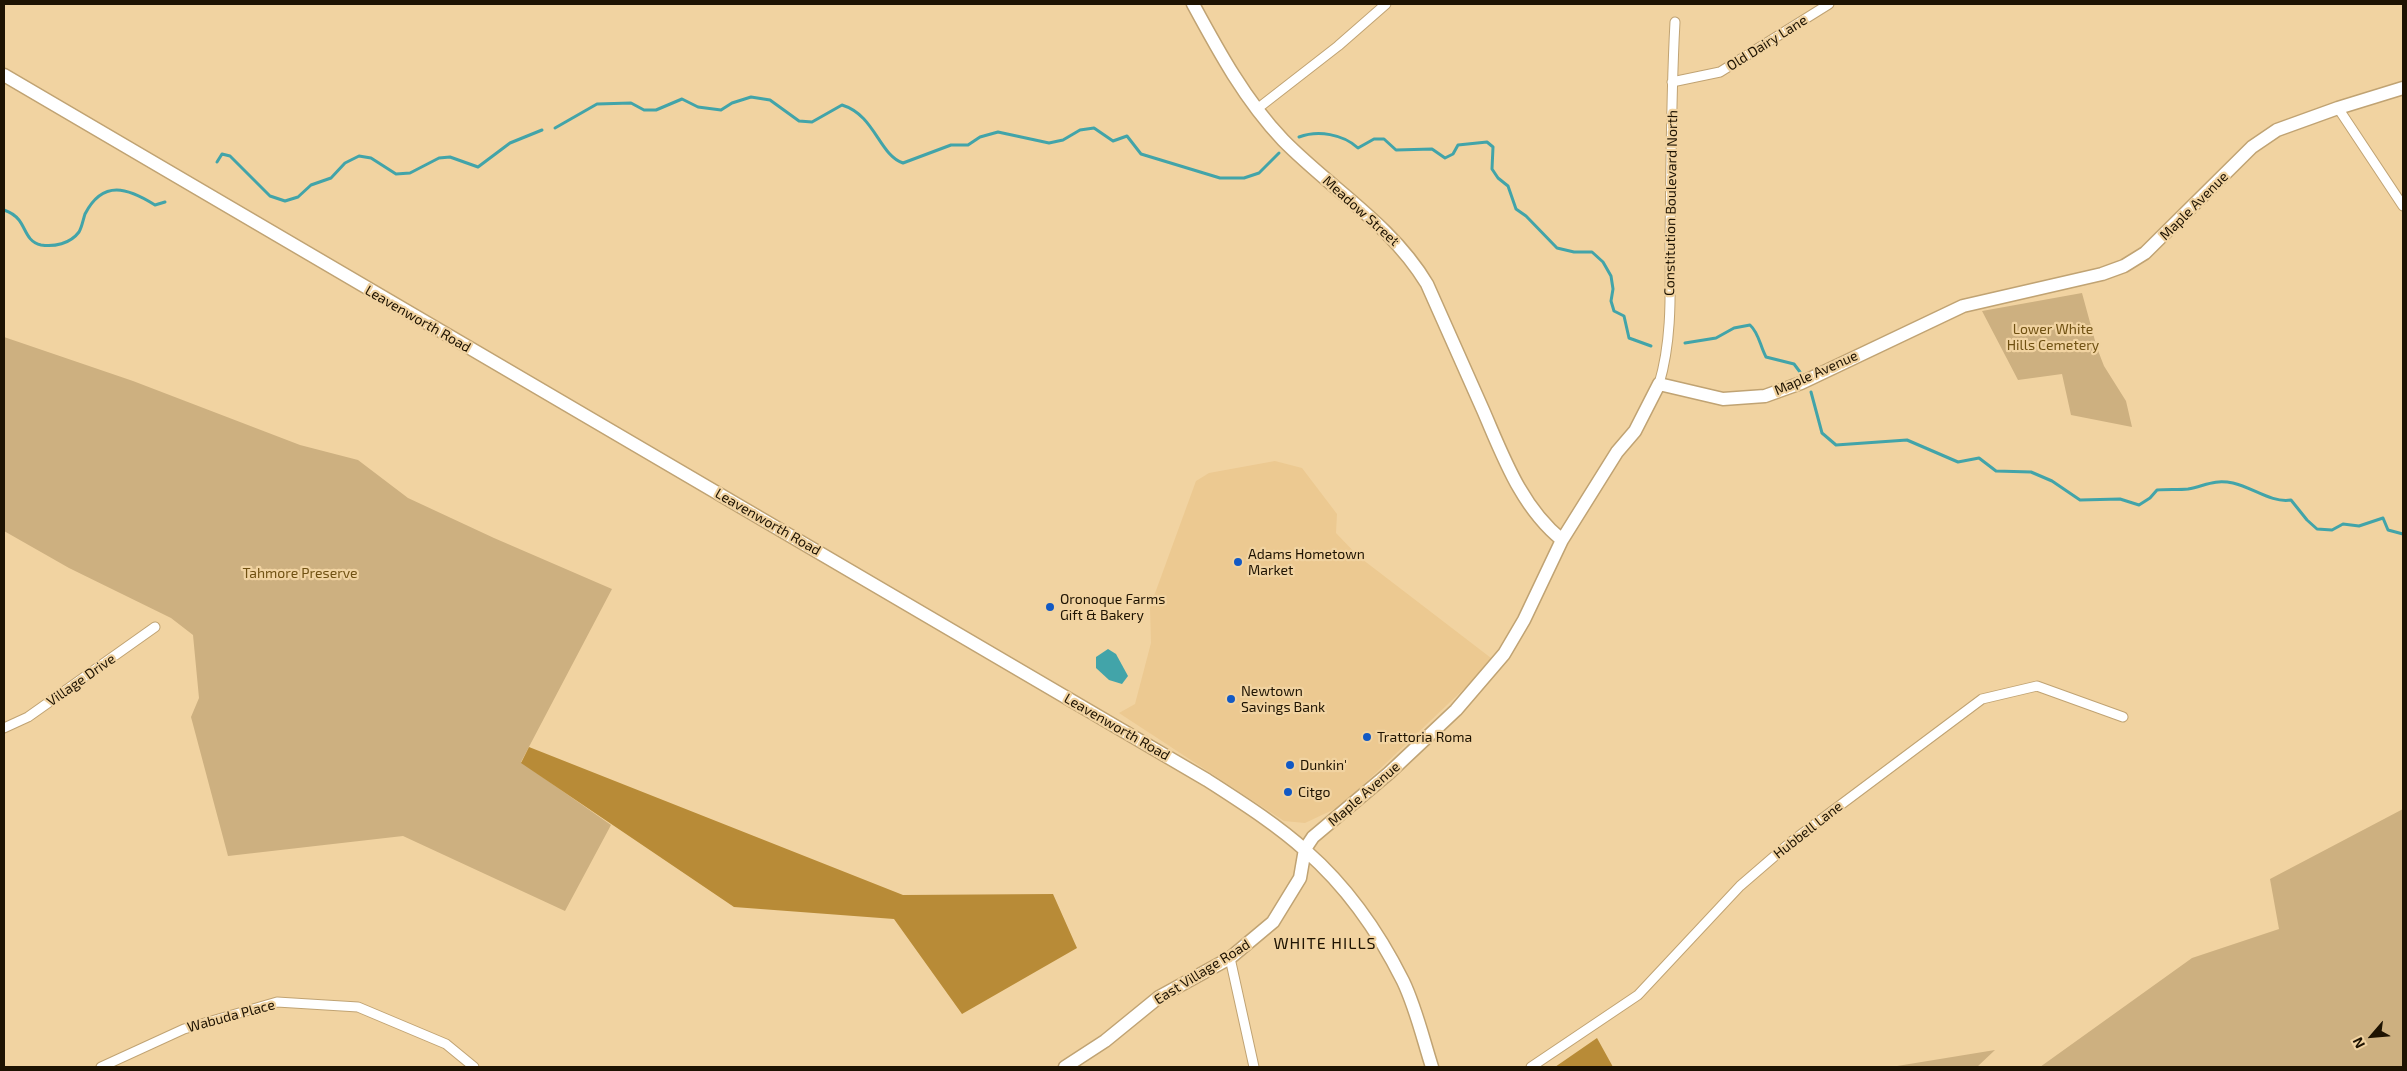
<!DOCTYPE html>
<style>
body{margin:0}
#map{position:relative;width:2407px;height:1071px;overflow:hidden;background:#f1d3a1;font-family:"Exo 2",sans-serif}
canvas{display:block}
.frame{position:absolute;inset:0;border:5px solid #1e1302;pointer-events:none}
.north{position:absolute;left:2347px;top:1011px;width:50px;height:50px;-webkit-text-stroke:4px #f1d3a1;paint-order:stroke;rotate:243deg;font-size:14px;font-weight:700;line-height:20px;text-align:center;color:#1e1302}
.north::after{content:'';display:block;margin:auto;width:18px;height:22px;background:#1e1302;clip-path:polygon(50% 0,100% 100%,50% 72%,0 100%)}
</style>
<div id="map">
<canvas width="2407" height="1071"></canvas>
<div class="frame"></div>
<div class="north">N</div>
</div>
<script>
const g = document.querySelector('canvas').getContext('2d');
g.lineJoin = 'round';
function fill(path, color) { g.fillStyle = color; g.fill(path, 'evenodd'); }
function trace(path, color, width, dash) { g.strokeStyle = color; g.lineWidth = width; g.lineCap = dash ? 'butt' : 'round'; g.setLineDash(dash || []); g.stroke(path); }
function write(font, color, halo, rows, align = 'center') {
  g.font = font + ' "Exo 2",sans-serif'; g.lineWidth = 4.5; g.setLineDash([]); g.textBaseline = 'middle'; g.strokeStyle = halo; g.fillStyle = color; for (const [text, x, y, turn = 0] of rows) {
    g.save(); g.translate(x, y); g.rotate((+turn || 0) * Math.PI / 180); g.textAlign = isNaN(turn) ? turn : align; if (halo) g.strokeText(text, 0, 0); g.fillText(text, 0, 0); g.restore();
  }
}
const built = new Path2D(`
 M1275,461L1302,468L1337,514L1336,533L1358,556L1491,658L1469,684L1341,806L1305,823L1284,821L1119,713L1135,704L1151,643L1150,607L1196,481L1209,473Z`);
const green = new Path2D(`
 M2082,293L2097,348L2104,366L2126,401L2132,427L2071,415L2062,374L2018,380L1982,311Z
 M4,337L133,381L300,445L358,460L408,498L494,538L612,589L521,762L611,825L565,911L403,836L228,856L191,717L199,698L193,635L171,618L69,568L4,531Z
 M2403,809V1067H2040L2192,958L2279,929L2270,879Z
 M1995,1050L1977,1067H1891Z`);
const forest = new Path2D(`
 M529,747L903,895L1053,894L1077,948L962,1014L894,919L734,907L521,763Z
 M1597,1038L1613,1067H1555Z`);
const water = new Path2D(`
 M1108,649L1116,654L1128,676L1122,684L1109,680L1096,668V657Z`);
const stream = new Path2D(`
 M555,128L597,104L631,103L644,110H656L682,99L698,107L721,110L732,103L751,97L770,100L799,121L812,122L842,105C875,115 879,155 903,163L951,145H968L980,137L998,132L1049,143L1063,140L1080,130L1094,128L1113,141L1127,136L1141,154L1220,178H1244L1259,173L1279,153
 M1299,137C1318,130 1343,134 1358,148L1374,139H1384L1396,150L1432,149L1445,158L1453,154L1458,145L1487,142L1493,147L1492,169L1498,178L1508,186L1516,209L1526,216L1557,248L1574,252H1592L1603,262L1611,276L1613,289L1611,301L1614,311L1624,316L1629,338L1651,346
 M217,162L222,154L230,156L270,196L285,201L298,197L311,185L331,178L345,163L359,156L371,158L396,174L410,173L439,158L450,157L478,167L510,143L542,130
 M4,210C10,212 15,215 19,220C26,229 27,242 41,245C54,247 70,244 79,232C82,227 83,220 85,214C103,179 128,188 155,205L165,202
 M1685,343L1716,338L1734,328L1750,325C1759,333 1760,346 1766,357L1794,364L1800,372
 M1811,392L1822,433L1836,445L1907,440L1958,462L1979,458L1996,471L2031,472L2052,481L2080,500L2120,499L2139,505L2150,498L2157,490C2167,489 2178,490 2188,489C2205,486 2213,479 2233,483C2254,488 2271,503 2291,500L2307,520L2317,529L2332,530L2343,524L2359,526L2383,518L2388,530L2403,534`);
const street = new Path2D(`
 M1672,82L1720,72L1829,4
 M2338,108L2403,206
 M1257,109L1338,46L1386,4
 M1659,384C1673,337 1670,287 1670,239C1671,167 1671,94 1675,22
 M4,728L28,717L155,627
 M1230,958L1254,1067
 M101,1067L184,1029L277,1002L358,1007L446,1044L474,1067
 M1531,1067L1638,995L1740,886L1791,842L1982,699L2037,686L2123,717`);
const secondary = new Path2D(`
 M1193,4C1219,52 1245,100 1283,140C1331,189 1391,224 1427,284C1446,326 1464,368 1483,410C1503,456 1521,507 1562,540
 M4,75L1207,780C1241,802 1276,824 1306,851C1346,886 1379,933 1403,981C1416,1008 1423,1039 1432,1067
 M1065,1067L1105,1041L1159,997L1230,958L1273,922L1300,878L1305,849L1313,837L1389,773L1456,710L1504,654L1524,620L1562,540L1617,452L1635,431L1659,384L1723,399L1765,396L1801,383L1963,306L2102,274L2124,266L2145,253L2252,147L2277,130L2338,108L2403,88`);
const markers = [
 [1238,562,5,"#1259c4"],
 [1050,607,5,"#1259c4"],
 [1231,699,5,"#1259c4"],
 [1367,737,5,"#1259c4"],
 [1290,765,5,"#1259c4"],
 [1288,792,5,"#1259c4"]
];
const streetNames = [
 ["Old Dairy Lane",1767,43,-32],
 ["Constitution Boulevard North",1671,203,-89],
 ["Maple Avenue",2194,206,-45],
 ["Meadow Street",1361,211,42],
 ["Leavenworth Road",418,319,30],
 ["Maple Avenue",1816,373,-24],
 ["Leavenworth Road",768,522,30],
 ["Village Drive",81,680,-35],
 ["Leavenworth Road",1117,727,30],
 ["Maple Avenue",1364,794,-41],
 ["Hubbell Lane",1808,830,-38],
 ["East Village Road",1202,972,-32],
 ["Wabuda Place",231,1016,-15]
];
const parkNames = [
 ["Lower White",2053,329],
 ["Hills Cemetery",2053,345],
 ["Tahmore Preserve",300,573]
];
const poiNames = [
 ["Adams Hometown",1248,554],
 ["Market",1248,570],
 ["Oronoque Farms",1060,599],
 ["Gift & Bakery",1060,615],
 ["Newtown",1241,691],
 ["Savings Bank",1241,707],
 ["Trattoria Roma",1377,737],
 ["Dunkin'",1300,765],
 ["Citgo",1298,792]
];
const quarterNames = [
 ["WHITE HILLS",1325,944]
];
fill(built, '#ecc991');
fill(green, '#cdb080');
fill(forest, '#b88b37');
fill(water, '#42a4a9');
trace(stream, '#42a4a9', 3);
trace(street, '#c0a373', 11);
trace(secondary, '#c0a373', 15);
trace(street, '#fff', 9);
trace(secondary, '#fff', 12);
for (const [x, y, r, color] of markers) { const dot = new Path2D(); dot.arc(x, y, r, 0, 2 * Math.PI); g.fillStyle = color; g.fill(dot); trace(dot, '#f1d3a1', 2); }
write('14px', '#1e1302', '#f1d3a1', streetNames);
write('14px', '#705112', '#f1d3a1', parkNames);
write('14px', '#1e1302', '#f1d3a1', poiNames, 'left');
g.letterSpacing = '1px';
write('16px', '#1e1302', '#f1d3a1', quarterNames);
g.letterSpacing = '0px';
</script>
